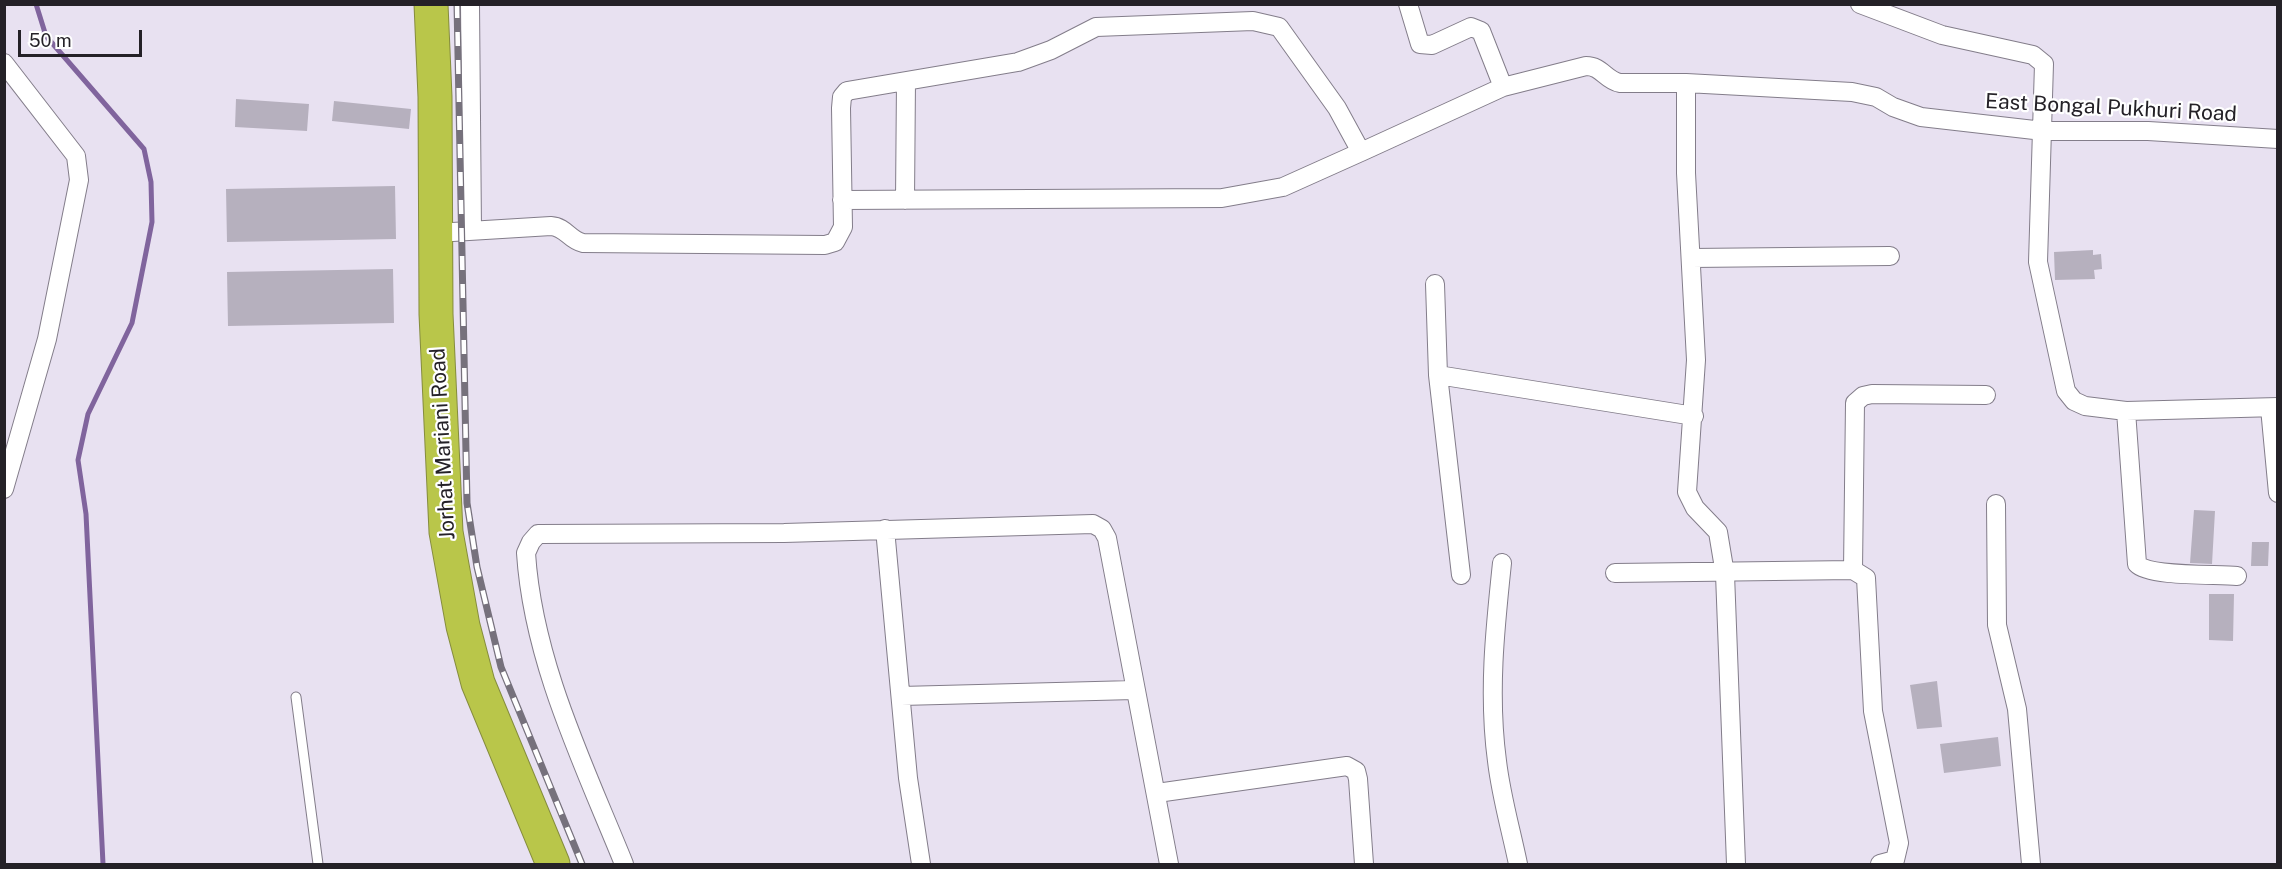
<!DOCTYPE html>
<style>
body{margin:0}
#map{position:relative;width:2282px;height:869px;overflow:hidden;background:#e8e1f1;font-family:"Public Sans",sans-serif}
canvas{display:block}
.frame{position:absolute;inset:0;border:6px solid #242127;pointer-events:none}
.scale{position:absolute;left:18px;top:30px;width:124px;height:27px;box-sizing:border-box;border:3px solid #242127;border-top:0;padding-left:8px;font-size:18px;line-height:21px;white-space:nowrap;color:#242127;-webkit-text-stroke:4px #fff;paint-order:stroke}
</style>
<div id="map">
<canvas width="2282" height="869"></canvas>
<div class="frame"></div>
<div class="scale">50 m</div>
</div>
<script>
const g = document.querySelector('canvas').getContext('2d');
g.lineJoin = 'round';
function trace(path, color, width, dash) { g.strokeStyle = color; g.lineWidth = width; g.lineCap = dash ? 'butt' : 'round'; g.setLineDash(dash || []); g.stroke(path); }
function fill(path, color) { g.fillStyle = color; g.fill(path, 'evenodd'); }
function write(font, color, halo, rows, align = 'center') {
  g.font = font + ' "Public Sans",sans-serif'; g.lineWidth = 4.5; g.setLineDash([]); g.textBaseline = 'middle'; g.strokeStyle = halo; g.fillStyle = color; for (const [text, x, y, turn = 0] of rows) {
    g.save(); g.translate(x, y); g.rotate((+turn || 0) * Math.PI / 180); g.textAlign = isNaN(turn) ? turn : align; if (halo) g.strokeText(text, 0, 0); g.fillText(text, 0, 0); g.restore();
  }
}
const stream = new Path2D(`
 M36,4L46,36L144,149L151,182L152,222L132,323L88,414L78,460L86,514L103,864`);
const building = new Path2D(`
 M236,99L309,104L307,131L235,127Z
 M334,101L411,109L409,129L332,121Z
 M395,186L396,239L227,242L226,189Z
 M2093,250V255L2101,254L2102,269L2094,270L2095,279L2055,280L2054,252Z
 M393,269L394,323L228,326L227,272Z
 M2194,510L2215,511L2212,564L2190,563Z
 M2252,542H2269L2268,566H2251Z
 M2209,594H2234L2233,641L2209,640Z
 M1937,681L1942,727L1917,729L1910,685Z
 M1998,737L2001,766L1944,773L1940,744Z`);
const lane = new Path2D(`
 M296,697L318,864`);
const street = new Path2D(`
 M470,4L472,230
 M1408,4L1420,44L1432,45L1471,27L1481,31L1503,87
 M1860,4L1942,35L2033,55L2044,64L2038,262L2066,391L2074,401L2085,406L2126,411L2278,407
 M4,63L76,156L79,180L47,339L4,489
 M1686,83V173L1696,360L1687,492L1695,508L1718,532L1725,574L1736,864
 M842,200L1222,198L1283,187L1361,152
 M905,200L906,81
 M436,233L551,226C566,227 569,240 583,243L825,245L835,242L843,227L841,108L842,97L847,91L1018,62L1051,50L1096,27L1253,21L1279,27L1337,108L1361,152L1503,87L1586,66C1602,66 1605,80 1620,83H1686L1852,92L1876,97L1893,107L1921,117L2043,131H2148L2278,139
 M1691,258L1890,256
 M1435,284L1438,375L1461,575
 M1438,375L1694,416
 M2270,408L2278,493
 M2126,411L2137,564C2149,577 2217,574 2237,576
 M1996,504L1997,625L2017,709L2031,864
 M885,529L908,778L921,864
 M1502,563C1495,629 1488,694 1497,761C1501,796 1511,830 1518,864
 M1853,570L1855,403L1863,396L1872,394L1986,395
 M1615,573L1853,570L1866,578L1873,711L1899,843L1895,860L1880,864
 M901,696L1134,690
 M1157,793L1347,766L1356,771L1358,779L1364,864
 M624,864C584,765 533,662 526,553L531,542L538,534L784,533L1093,524L1102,529L1107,538L1169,864`);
const highway = new Path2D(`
 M431,4L435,97L436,314L446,532L463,626L478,683L553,864`);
const rail = new Path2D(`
 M457,4L467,503L477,567L501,667L582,864`);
const streetNames = [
 ["East Bongal Pukhuri Road",2111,108,3],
 ["Jorhat Mariani Road",443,444,-93]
];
trace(stream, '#80649d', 5);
fill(building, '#b6b0be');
trace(lane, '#837d8a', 11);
trace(street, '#837d8a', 20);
trace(highway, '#858c3e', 35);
trace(lane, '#fff', 9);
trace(street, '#fff', 18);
trace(highway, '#b9c64a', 33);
trace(rail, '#76717c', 7);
trace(rail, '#fff', 4.5, [14]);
write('21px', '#242127', '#fff', streetNames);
</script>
